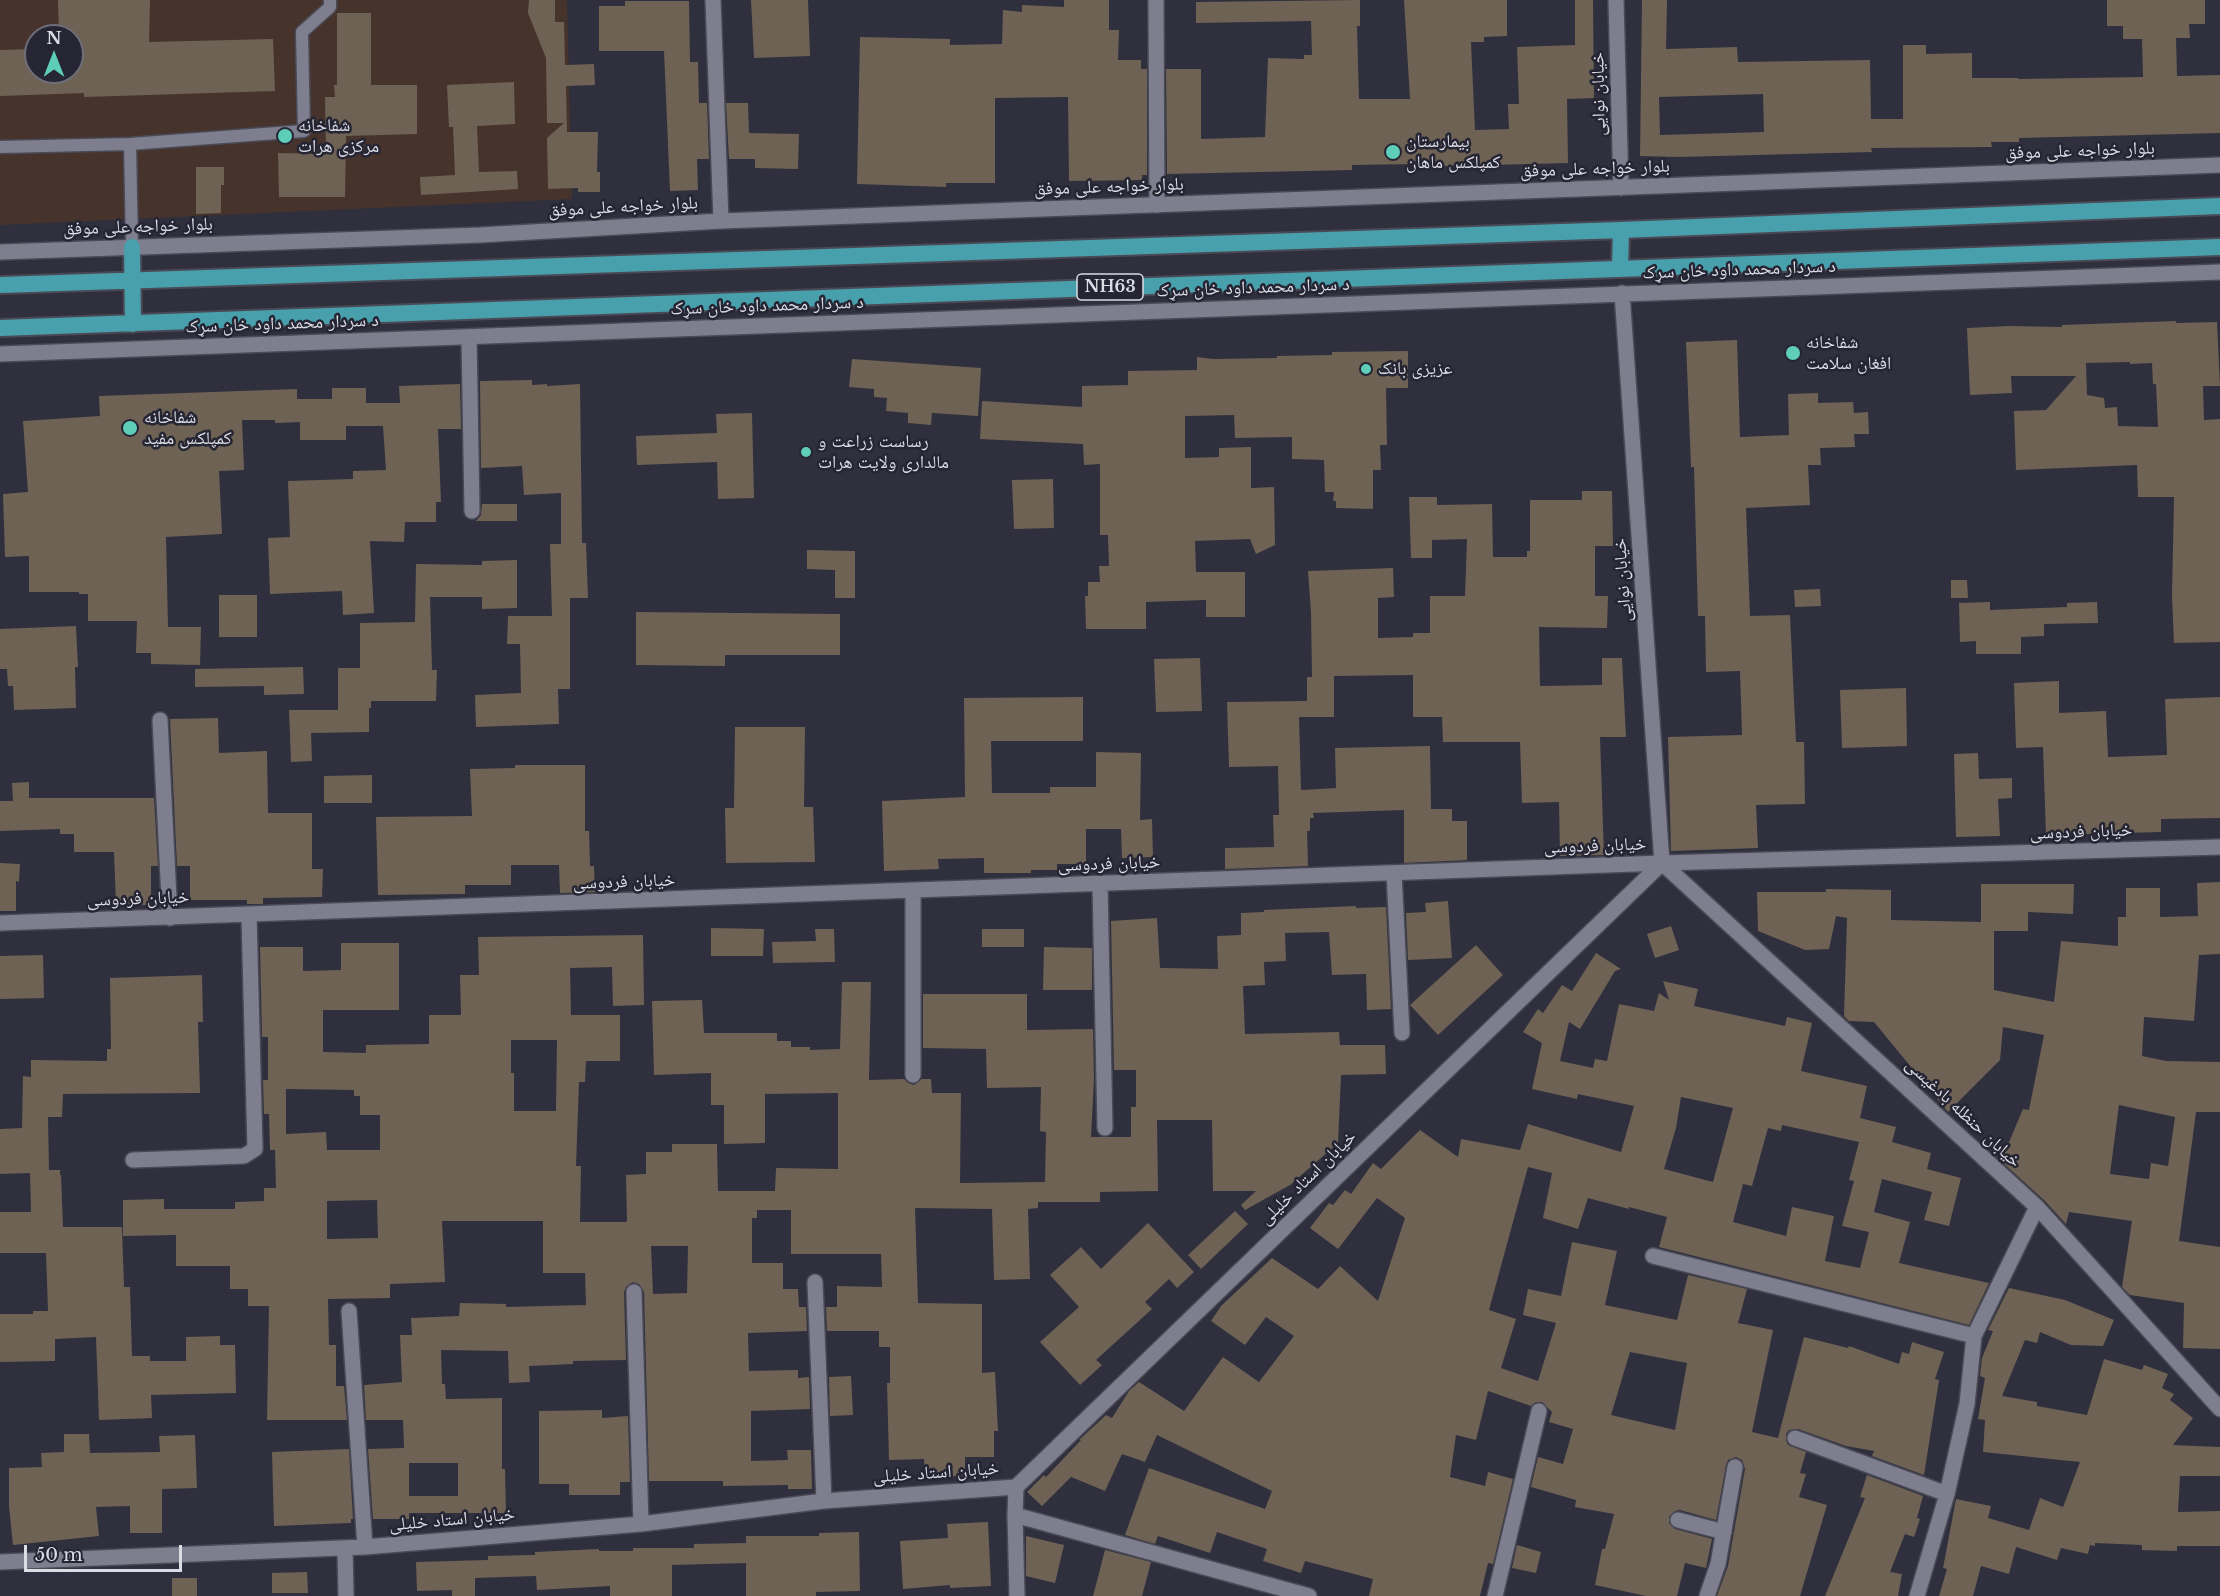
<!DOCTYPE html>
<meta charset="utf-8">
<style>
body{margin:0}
#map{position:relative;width:2220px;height:1596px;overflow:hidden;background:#2f2f3d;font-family:"Libre Baskerville",serif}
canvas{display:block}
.north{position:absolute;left:24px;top:24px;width:60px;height:60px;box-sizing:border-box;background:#252533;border:2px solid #6e6e7a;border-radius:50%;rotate:0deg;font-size:16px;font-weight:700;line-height:24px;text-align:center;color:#dcdce5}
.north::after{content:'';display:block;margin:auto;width:21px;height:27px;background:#5eceb8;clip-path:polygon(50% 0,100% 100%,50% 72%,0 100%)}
.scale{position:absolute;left:24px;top:1545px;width:158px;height:27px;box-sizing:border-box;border:3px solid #dcdce5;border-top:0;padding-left:8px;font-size:18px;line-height:21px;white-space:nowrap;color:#dcdce5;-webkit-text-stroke:4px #252533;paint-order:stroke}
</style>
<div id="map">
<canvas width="2220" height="1596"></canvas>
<div class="north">N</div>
<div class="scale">50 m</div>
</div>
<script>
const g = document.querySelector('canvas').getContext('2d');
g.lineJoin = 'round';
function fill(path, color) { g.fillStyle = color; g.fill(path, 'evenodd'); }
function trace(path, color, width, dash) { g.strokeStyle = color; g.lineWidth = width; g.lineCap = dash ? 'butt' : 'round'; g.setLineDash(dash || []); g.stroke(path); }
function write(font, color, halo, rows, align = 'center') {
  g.font = font + ' "Libre Baskerville","Noto Naskh Arabic",serif'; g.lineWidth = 5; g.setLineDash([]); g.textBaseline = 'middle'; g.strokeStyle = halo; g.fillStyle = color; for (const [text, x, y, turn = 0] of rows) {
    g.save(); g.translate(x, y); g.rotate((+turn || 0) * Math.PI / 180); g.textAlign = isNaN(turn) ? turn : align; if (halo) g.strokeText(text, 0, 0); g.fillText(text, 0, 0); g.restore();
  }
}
const medical = new Path2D(`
 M0,0H567L572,199L0,225ZM36,36H72V72H36Z`);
const building = new Path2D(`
 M58,0H150L149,42L273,39L275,91L84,97V93L0,96V50L36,49V72H72V36H59Z
 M529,0H555V22H564L565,65L594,64L595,85L566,86L567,132H598L597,172H600V192H578V188L548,189L547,138L564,123H547L546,58L528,13Z
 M751,0H808L810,56L754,58Z
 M1064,0H1109V30H1119L1118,60H1141V69H1147V175H1142V180L1069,181L1068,97L995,98V183H946V187L857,184L860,37L950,39V45L1002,44L1003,10L1022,12V5L1064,7Z
 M1360,0V26H1357L1359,99H1410L1404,0H1507V36L1484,37V42H1471L1475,130L1509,129L1508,104H1519L1517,47L1575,45V0H1593L1594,98L1567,99L1568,163L1414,167V164L1352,165V170L1167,174L1166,69H1201V139L1265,137L1268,58L1304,59V55H1312L1311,21L1196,23V2Z
 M1642,0H1667L1666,49L1737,47L1738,62L1870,60L1871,119H1903V45H1926V54L1972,53V78H2018V79L2143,77L2142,39H2123V26H2107V0H2205V24H2189L2190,38H2176L2177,76L2220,75V133L2019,138V142H1991L1992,147L1871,148L1872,152L1679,157L1640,156ZM1763,94L1764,132L1660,135L1659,97Z
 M625,1H689L690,62H698L699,103H707L709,159H697L698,190L670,191L664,51H599V6H625Z
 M337,13H371V85H417V134L346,136L345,197H279L278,153L326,154L325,97H335L334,85H337Z
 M514,82L515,124L477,126L479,172L517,171L518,189L421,195L420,177L455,175L453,127H449L447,85Z
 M726,103H748L749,133L799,134L798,169L755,168V159H729Z
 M196,167H224V185H221V213L196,214Z
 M2176,321V323L2217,322L2220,386H2203L2204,420L2220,419V642L2174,643L2172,596L2174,497H2138L2137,465L2016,470L2014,411L2046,410L2076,376H2011L2012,393L1970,395L1967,328L2009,326L2062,327V325ZM2130,362V364L2152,363L2153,384H2156L2158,427L2118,426L2117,407L2105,408L2104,398L2087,395L2086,363Z
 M1737,340L1740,437L1789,435L1788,394L1818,393V403L1853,402L1854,413L1868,412L1869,434H1854L1855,447L1820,448L1821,465H1808L1810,505L1746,508L1750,616L1790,615L1796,742H1804L1805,804L1756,805L1758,848L1671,851L1668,737L1742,735L1740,671L1706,672L1705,616H1698L1694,467H1691L1686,342Z
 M1408,351V388H1386L1387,445H1380L1381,470H1373V509L1336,508V501H1333L1334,492H1325L1324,460L1292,459V437L1235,438L1234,415L1185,416V458L1219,457V448L1251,447V488L1274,487L1275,545L1256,554L1250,539L1195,541L1196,572H1245V617H1206V600L1146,602V629H1086L1085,596H1088V582H1100L1099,566H1109L1108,535H1100V464L1084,465L1083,444L980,439L982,401L1082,407V386L1128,385V371L1197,370V357L1213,359L1277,358V356L1332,355V352Z
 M852,359L981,368L978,416L932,413L931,425L908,423V413L886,411L887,398L874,397V389L849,387Z
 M532,380V385L547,384V386L580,384L582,543H586L588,598H570V689H558L559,724L476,727L475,695L521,693L520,644H507L508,616H552L550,544H561V493L524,495L522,466L481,468L480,381Z
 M460,384L461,429H438L441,502H436V522H405L404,542L370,541L374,613L343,615L342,591L270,594L268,538L290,537L288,481L353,479V471L386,470L383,426H346V440H300V422L275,423V420H242L244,470L219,471L222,534L166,537L168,627H201L200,665L151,664V653H136L137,621H88V594H79V592H29V556L5,557L3,494L28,492L23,421L100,416L99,396L297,389V399H332V388H366V403H400L399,386Z
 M752,413L754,498L718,499L717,462L637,465L636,436L717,433L716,414Z
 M1053,479L1054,528L1014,529L1012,480Z
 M1582,491H1612L1613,546H1595V596H1608L1607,628L1539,627L1540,686L1602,685V658H1622L1626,737H1600L1604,855L1560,856L1559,802L1522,803L1520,742H1443L1442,717H1413V675L1334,676V717H1299L1301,790L1336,788L1335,748L1430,746L1431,809H1452V821H1467V860L1404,863V810L1313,813L1314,818H1310V831H1307L1308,866L1225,869V848L1274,847L1273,815H1279L1278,766L1229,767L1227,702L1307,701V677H1312L1311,613L1308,571L1393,568L1394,597L1378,598V638L1413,637V633H1430V596H1465L1467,539L1432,540V558H1411L1409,497H1437V505L1492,504L1493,557H1527V551H1530V500H1582Z
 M482,504H517V521H476L481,515Z
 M807,550L855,551V598H835V570L807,569Z
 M517,560V608L482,609V597H430L432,670H437L436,701H371V708H369V732L311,733L312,761L291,762L289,710H338V668H360V623L415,622L416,564L482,565V561Z
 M1951,580H1967L1968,598H1951Z
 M1820,589L1821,606L1795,607L1794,590Z
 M219,595H257V637H219Z
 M1990,602V610L2067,607V603L2097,602L2098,623L2044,624V636L2021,637V654H1976V641L1960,642L1959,603Z
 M636,612L840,614V655H725V666L636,665Z
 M76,626L78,667H75L76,708L14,710L13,686H8L7,669H0V629Z
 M1200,658L1202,711L1156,712L1154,659Z
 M303,667L304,694L264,695V686L195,687V669Z
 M2059,681V713L2106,711L2108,757L2167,755L2165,699L2220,697V818L2161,819V832L2046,835L2043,747L2016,748L2014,683Z
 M1906,688L1907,746L1842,748L1840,690Z
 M1083,697V741H991L992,793H1050V787H1096V752L1141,753L1140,820L1152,819L1153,857L1122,858L1121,829H1086V864H1057V870H1031V873H984V858L938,859L939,869L884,871L882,801L965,797L964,698Z
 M218,718L219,753L267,751L268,813H312V869H323L322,897L263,898V904H247V900H190V866H177L170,719Z
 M735,727H805L804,807H813L815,862L726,863L725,808H734Z
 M1978,753L1979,779L2012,778V798L1998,799L2000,836L1956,837L1954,754Z
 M515,765H585V831H589L590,866H594L595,892L560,893L559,865H511V885H465V894L378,895L376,817L472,816L470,769L515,768Z
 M372,775V803H324V776Z
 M29,782V798H154L158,866H151V905H116L114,852H74V834H60V829L0,831V801H13L12,783Z
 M0,863L20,864L19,882L16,881V911H0Z
 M2220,882V954L2199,955L2194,1021L2144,1017L2142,1056L2166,1061L2220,1062V1112H2196L2179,1241L2220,1247V1349L2183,1348L2184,1303L2130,1295L2122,1287L2132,1221L2069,1212L2066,1224L2044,1200L2001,1161L2023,1109L2029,1110L2044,1035L2003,1027L2000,1060L1948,1112L1874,1022L1849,1021L1844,1016L1847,918L1836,916L1829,949L1805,950L1758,931L1757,892H1826V889L1891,890V920L1981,922V884H2074L2073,914L2028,912V931H1994V990L2054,1002L2061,941L2118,946V917H2126V888H2160V917L2198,916L2197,883ZM2119,1105L2175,1117L2168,1166L2151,1163L2149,1179L2110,1174Z
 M1448,901L1452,958L1408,960L1406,913L1426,912L1425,903Z
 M1356,906V908L1386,907L1391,1009L1367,1010L1366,974L1332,975L1329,932L1285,933L1286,961L1264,962L1265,985L1243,986L1245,1034L1339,1032L1340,1045H1385L1386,1074L1341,1075L1338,1143L1290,1185L1245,1210L1241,1205L1256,1191H1213L1212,1120H1157L1158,1191L1100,1192V1202H1038V1208L1028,1209L1030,1279L994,1280L992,1209L915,1208L918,1303L982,1304V1373L995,1372L998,1431H994V1457H965V1476L925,1477L924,1459L889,1460L887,1383H890V1347H879V1331H827L826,1307H837V1286L882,1287L881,1254H791V1210H757V1218H752V1263H783V1289H798L799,1307H806L807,1331L748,1333L749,1371L798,1370V1378L809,1377L810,1409L751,1411V1461L788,1460L787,1450H811L812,1489H788V1485L723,1486V1481H649L644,1292L639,1284L633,1282L626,1287L624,1292L626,1360L573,1361V1364L529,1366L530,1382L509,1383L508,1351L441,1350L442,1384H445L446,1399L502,1398V1469H505L506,1513H409V1519H373L368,1449L404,1448L403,1420H366L364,1385L402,1382L400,1335H412L411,1318L459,1316L460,1303L506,1304V1307L586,1305L585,1273H543V1221H442L445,1282L390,1284V1298L328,1299L329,1345H336V1386H344L347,1420H267L269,1306H248V1289H230V1266H176V1235L123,1236V1200L164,1199V1209H235V1202L264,1201V1188H276L275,1150H270L269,1114H264L263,1080H268V1037H262L260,947H303V971L341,970V943H399V1010H323V1052L366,1053V1045L429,1044V1015H461L460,975H479L478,937L643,935L644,1005L613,1006L612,967L570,968L571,1015H620V1061H586L585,1082H579L576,1166H581L580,1222H625L627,1221L626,1175L646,1174V1152H672V1144H717L718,1191H775L776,1168L838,1169V1093L765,1094V1143L724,1144V1105H711V1073L654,1075L652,1001L702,1000L704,1033H777V1041H791V1047H810V1050L840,1049L842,982H871L869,1080L904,1079L908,1083L914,1085L922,1079H931L932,1093H961L960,1183L1045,1182L1046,1132L1040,1131L1041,1087L987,1088L986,1049L923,1048V994H1027V1030L1093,1029L1094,1080L1091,1137H1131V1107H1136V1070H1114L1111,921L1157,918L1160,968L1218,969L1217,936L1241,935V913L1264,912V910ZM511,1040H557L556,1111H514V1073H511ZM286,1089L354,1090V1096H360V1115H380V1150H327L326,1132L286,1134ZM377,1200L378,1238L327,1239V1201ZM651,1246H688L687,1293L653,1294ZM409,1463H458V1496H409Z
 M1671,926L1679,950L1655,958L1647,934Z
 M711,928L764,929L763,956H711Z
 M815,929H834L835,962L773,963L772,942L816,941Z
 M982,929H1024V947H982Z
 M1476,945L1503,975L1438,1035L1410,1005Z
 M1044,947L1092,948V990H1043Z
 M1596,953L1621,969L1615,971L1580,1029L1569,1022L1560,1061L1593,1068L1595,1059L1607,1061L1619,1004L1654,1011L1659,993L1669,1000L1663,981L1698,989L1694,1006L1785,1026L1787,1017L1812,1023L1801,1071L1867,1086L1860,1118L1896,1127L1892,1142L1931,1153L1927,1169L1961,1178L1949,1226L1924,1220L1932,1192L1882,1179L1874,1212L1910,1222L1899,1263L1989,1283L1969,1325L1659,1247L1667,1217L1629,1207V1209L1588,1198L1578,1229L1543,1218L1552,1173L1528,1167L1489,1310L1516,1319L1501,1368L1538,1381L1556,1323L1523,1315L1528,1289L1561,1296L1572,1242L1617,1251L1605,1305L1677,1320L1688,1275L1747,1289L1738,1323L1773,1330L1752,1432L1778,1438L1804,1337L1848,1348L1849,1346L1899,1364L1902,1352L1909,1354L1912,1342L1944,1352L1935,1379L1939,1380L1924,1475L1872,1456L1874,1451L1846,1446L1798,1429L1789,1430L1786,1434V1440L1788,1445L1806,1452L1800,1473L1806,1474L1799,1497L1827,1505L1800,1596H1717L1728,1566L1745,1469L1742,1460L1736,1457L1728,1460L1726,1465L1716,1520L1680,1510L1675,1511L1669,1517V1523L1675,1529L1712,1539L1706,1568L1685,1563L1677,1596H1646L1595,1585L1602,1549H1605L1614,1514L1575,1507L1576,1500L1531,1487L1538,1457L1563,1464L1573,1429L1549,1422L1552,1412L1542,1402H1536L1531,1406L1488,1391L1476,1440L1456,1435L1450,1477L1485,1486L1488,1472L1513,1479L1493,1564L1488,1563L1480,1596H1369L1373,1579L1305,1561L1301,1573L1263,1561L1267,1549L1217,1532L1210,1553L1158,1536L1155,1544L1125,1535L1149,1468L1265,1509L1272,1491L1157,1435L1145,1462L1122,1454L1105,1491L1071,1477L1042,1506L1027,1492L1044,1475L1046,1477L1081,1440H1079L1106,1415L1112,1418L1129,1391L1139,1382L1184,1411L1223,1357L1259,1382L1294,1336L1266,1317L1245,1345L1211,1321L1221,1306L1272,1258L1318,1289L1340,1266L1378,1301L1405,1218L1377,1198L1338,1249L1310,1228L1329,1203L1333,1205L1345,1190L1351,1194L1373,1163L1381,1169L1420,1130L1458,1157L1461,1139L1520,1150L1528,1124L1621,1152L1634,1106L1578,1094L1577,1099L1532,1089L1542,1043L1523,1032L1538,1009L1543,1013L1562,985L1572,991ZM1681,1097L1733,1108L1713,1182L1664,1169L1676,1128ZM1782,1125L1859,1142L1849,1180L1854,1181L1842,1226L1869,1232L1860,1268L1825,1261L1834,1216L1792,1207L1786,1236L1733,1222L1743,1184L1752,1186L1768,1128L1781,1131ZM1630,1352L1687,1363L1675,1430L1611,1415Z
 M43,955L44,998L0,999V956Z
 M202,975L203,1022H198L200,1093L63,1094L62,1117H48L49,1170H60V1175H61L63,1227H122L124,1287H130L132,1356H150V1361H186V1337L220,1336V1345H235L236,1393L151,1395L152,1418L99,1420L96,1337L55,1339V1361L0,1362V1314H33V1311H48L46,1253H0V1212H31L30,1173L0,1174V1129L22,1128L23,1076L31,1077V1060L107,1061V1049H111L110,978Z
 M1235,1211L1248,1224L1201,1269L1188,1255Z
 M1148,1223L1194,1272L1177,1288L1169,1279L1145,1302L1152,1309L1096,1360L1102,1365L1080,1385L1040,1342L1079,1307L1050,1275L1081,1247L1101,1269Z
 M2009,1288L2065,1300L2114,1320L2103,1346L2071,1345L2040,1332L2037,1343L2025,1340L2002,1396L2037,1402V1406L2087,1415L2104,1359L2142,1370L2144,1365L2168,1374L2162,1388L2174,1394L2170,1400L2193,1418L2173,1445L2220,1447V1476H2180L2178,1512L2220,1511V1546H2177V1551L2142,1550V1545L2095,1543V1546L2090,1545L2088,1554L2061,1548L2057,1560L2016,1547L2009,1574L1981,1566L1973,1596H1939L1947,1569L1943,1568L1956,1499L1991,1506L1988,1518L2029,1530L2040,1498L2063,1507L2080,1462L1983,1452L1985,1420L1978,1419L1985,1378L1980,1376L1982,1358L1993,1331L1988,1330Z
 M851,1376L853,1415L830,1416L829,1377Z
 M602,1410V1418L628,1416L630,1482H620V1495H569V1484H539V1411Z
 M64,1434H89L90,1453L160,1452L159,1436L195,1435L197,1488L162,1489V1533H130V1506L96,1507L99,1536L13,1545L9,1506V1468L42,1467L41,1453L64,1452Z
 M349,1449L353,1519H351V1523L274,1526L272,1452Z
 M1867,1475L1923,1496L1917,1518L1920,1519L1914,1537L1905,1534L1890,1572L1902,1574L1898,1596H1825L1865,1498L1860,1497Z
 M988,1522L991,1586L950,1588V1585L903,1589L900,1541L948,1538L947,1524Z
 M859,1532L860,1591L816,1592V1596H746V1563L672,1565V1596H610V1586L537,1590L536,1576L475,1578V1596H452V1590L417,1591L416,1562L488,1560V1556L535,1555V1552L599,1549V1551H633V1548H694V1544L746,1543V1536H819V1533Z
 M1026,1536L1064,1545L1055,1583L1026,1576Z
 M1517,1545L1541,1552L1536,1573L1512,1568Z
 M1105,1550L1151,1562L1142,1596H1093Z
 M307,1572L308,1593H272V1573Z
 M172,1578H197V1596H172Z`);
const service = new Path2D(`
 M130,144L132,247
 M0,147L130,144L304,131L302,32L330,7V0`);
const minor = new Path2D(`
 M713,0L721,221
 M1156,0L1157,205
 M469,337L472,511
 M160,720L170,918
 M1394,873L1402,1033
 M1100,884L1105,1128
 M913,891V1075
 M0,923L1662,863L2220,847
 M133,1160L244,1156L255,1149L249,915
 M1653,1256L1974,1336
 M815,1282L824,1501
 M634,1292L641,1524
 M349,1311L365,1547
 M1795,1438L1947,1494
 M1016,1487L1015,1515L1017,1596
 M1015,1515L1309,1596
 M1678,1520L1724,1532
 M345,1548L346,1596
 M0,1562L365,1547L641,1524L824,1501L1016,1487L1662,863L2037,1207L2220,1409
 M1495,1596L1539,1411
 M1707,1596L1718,1564L1735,1467
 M1917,1596L1947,1494L1967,1404L1974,1336L2037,1207`);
const tertiary = new Path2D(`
 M1616,0L1621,188
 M0,252L480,235L721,221L2220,165
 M1622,293L1662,863
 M0,354L2220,272`);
const trunk = new Path2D(`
 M132,247L133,324
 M1620,269L1621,230
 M0,285L1621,230L2220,206
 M0,328L2220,247`);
const markers = [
 [285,136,8,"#5eceb8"],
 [1393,152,8,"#5eceb8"],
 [1793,353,8,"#5eceb8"],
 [1366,369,6,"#5eceb8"],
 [130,428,8,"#5eceb8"],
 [806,452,6,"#5eceb8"]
];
const shields = [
 [1110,287,66]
];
const shieldNames = [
 ["NH63",1110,287]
];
const streetNames = [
 ["خیابان نوایی",1599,94,-91],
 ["بلوار خواجه علی موفق",2080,151,-2],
 ["بلوار خواجه علی موفق",1595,169,-2],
 ["بلوار خواجه علی موفق",1109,187,-2],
 ["بلوار خواجه علی موفق",623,207,-3],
 ["بلوار خواجه علی موفق",138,227,-2],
 ["د سردار محمد داود خان سړک",1739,270,-2],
 ["د سردار محمد داود خان سړک",1253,288,-2],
 ["د سردار محمد داود خان سړک",767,306,-2],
 ["د سردار محمد داود خان سړک",282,324,-2],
 ["خیابان نوایی",1623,580,-94],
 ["خیابان فردوسی",2081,832,-2],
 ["خیابان فردوسی",1595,846,-2],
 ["خیابان فردوسی",1109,864,-2],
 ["خیابان فردوسی",624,882,-2],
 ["خیابان فردوسی",138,899,-2],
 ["خیابان حنظله بادغیسی",1963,1113,43],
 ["خیابان استاد خلیلی",1308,1178,-44],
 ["خیابان استاد خلیلی",936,1473,-4],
 ["خیابان استاد خلیلی",452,1520,-5]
];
const poiNames = [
 ["شفاخانه",298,126],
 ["مرکزی هرات",298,147],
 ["بیمارستان",1406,142],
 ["کمپلکس ماهان",1406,163],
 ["شفاخانه",1806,343],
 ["افغان سلامت",1806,364],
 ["عزیزی بانک",1378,369],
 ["شفاخانه",144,418],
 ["کمپلکس مفید",144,439],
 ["رساست زراعت و",818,442],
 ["مالداری ولایت هرات",818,463]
];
fill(medical, '#46342c');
fill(building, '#6e6255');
trace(service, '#4a4a56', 15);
trace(minor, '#4a4a56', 18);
trace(tertiary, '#4a4a56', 18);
trace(trunk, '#4a4a56', 20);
trace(service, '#7e7e8f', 12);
trace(minor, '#7e7e8f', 15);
trace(tertiary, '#7e7e8f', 15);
trace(trunk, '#48a0ac', 16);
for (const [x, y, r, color] of markers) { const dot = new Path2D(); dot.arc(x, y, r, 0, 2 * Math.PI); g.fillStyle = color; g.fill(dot); trace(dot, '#252533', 2); }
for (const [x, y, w] of shields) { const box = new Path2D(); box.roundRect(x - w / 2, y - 13, w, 26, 4.5); g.fillStyle = '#252533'; g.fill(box); trace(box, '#dcdce5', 1.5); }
write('bold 16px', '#dcdce5', null, shieldNames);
write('18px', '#dcdce5', '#252533', streetNames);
write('18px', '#dcdce5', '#252533', poiNames, 'left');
</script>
